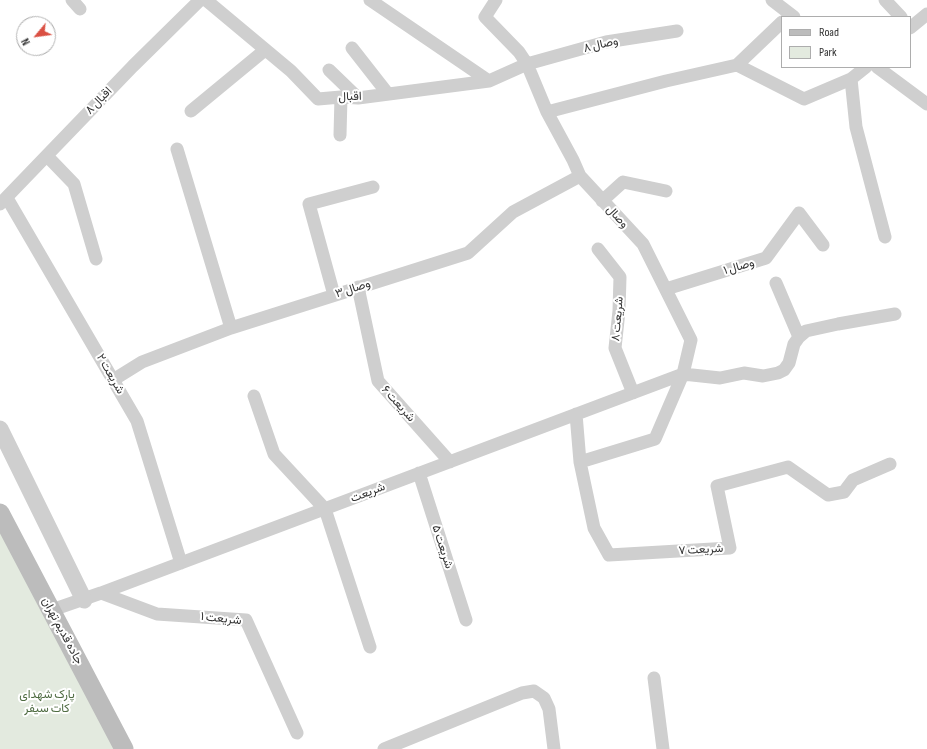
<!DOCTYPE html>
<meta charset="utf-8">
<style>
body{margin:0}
#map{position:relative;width:927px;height:749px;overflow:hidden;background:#fff;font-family:"Sofia Sans Condensed",sans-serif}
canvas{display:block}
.legend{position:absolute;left:781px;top:16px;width:130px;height:52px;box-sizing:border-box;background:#fff;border:1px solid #adadad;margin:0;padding:5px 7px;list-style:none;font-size:12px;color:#323232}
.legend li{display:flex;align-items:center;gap:8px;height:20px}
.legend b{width:20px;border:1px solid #adadad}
.north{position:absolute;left:16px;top:16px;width:40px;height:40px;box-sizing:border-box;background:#fff;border:1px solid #adadad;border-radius:50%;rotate:241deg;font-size:11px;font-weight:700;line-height:16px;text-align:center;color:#323232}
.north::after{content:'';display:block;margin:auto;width:14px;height:18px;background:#da5043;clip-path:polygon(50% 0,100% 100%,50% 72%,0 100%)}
</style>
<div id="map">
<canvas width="927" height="749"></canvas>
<ul class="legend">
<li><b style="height:5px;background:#bcbcbc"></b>Road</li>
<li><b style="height:11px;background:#e3eadf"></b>Park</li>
</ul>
<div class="north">N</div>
</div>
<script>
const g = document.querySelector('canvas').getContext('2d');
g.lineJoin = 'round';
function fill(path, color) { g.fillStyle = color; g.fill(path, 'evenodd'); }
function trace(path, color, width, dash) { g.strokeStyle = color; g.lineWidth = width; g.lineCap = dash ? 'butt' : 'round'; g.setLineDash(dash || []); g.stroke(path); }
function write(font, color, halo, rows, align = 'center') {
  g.font = font + ' "Sofia Sans Condensed",Vazirmatn,sans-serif'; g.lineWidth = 4; g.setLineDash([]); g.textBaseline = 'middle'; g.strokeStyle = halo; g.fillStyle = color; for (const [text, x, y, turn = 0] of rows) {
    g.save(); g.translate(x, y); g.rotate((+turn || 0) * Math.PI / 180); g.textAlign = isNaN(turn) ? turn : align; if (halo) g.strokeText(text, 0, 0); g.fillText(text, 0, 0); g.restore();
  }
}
const green = new Path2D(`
 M0,513L124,749H0Z`);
const minor = new Path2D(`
 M72,0L80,9
 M206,0L291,71L318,99L341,97L358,98L489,81L527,64L606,42L677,31
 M370,0L489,81
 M496,0L485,17L519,52L527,64L547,112L573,160L580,176L643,244L691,340L683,374L655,439L580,462
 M772,0L794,17
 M885,0L901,17
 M910,28L927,14
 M352,48L388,94
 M737,65L782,22
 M877,67L927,104
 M329,70L358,98
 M851,79L856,127L885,237
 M191,111L265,50
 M547,112L666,81L737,65L804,99L851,79L866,67
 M340,135L341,97
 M177,149L231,328
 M47,156L74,184L96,259
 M7,198L137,421L181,563
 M602,201L623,182L666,191
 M0,204L133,66L200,0
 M598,249L620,277L619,311L615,348L633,393
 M776,283L799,337
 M358,287L378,381L450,462
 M666,289L766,258L799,213L823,245
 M334,295L309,204L373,187
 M113,380L142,362L231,328L468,253L513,212L580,176
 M254,396L274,454L325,509L370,647
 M576,414L580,462L594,528L609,555L730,548L717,486L788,467L828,495L844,492L853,480L890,464
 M419,473L466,620
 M101,593L157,614L246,620L297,733
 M52,610L101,593L683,374L720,378L744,373L763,376L778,373L784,370L789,363L794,344L799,337L806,331L838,324L895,314
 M654,678L663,749
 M384,749L522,693L534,691L544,698L549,709L554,749`);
const tertiary = new Path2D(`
 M0,429L84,600`);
const secondary = new Path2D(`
 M0,513L124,749`);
const streetNames = [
 ["وصال ۸",601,45,-13],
 ["اقبال",350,97,-2],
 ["اقبال ۸",99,101,-46],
 ["وصال",617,217,47],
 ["وصال ۱",739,267,-16],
 ["وصال ۳",353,289,-18],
 ["شریعت ۸",618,319,-85],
 ["شریعت ۲",110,374,60],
 ["شریعت ۶",398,404,48],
 ["شریعت",368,493,-21],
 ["شریعت ۵",442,547,72],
 ["شریعت ۷",701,550,-3],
 ["شریعت ۱",221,619,6],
 ["جاده قدیم تهران",62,631,62]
];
const parkNames = [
 ["پارک شهدای",47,695],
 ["کات سیفر",47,709]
];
fill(green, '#e3eadf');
trace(minor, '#cfcfcf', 13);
trace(tertiary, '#cfcfcf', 17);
trace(secondary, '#bcbcbc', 19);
write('12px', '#323232', '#fff', streetNames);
write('12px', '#4e6b41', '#fff', parkNames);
</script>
